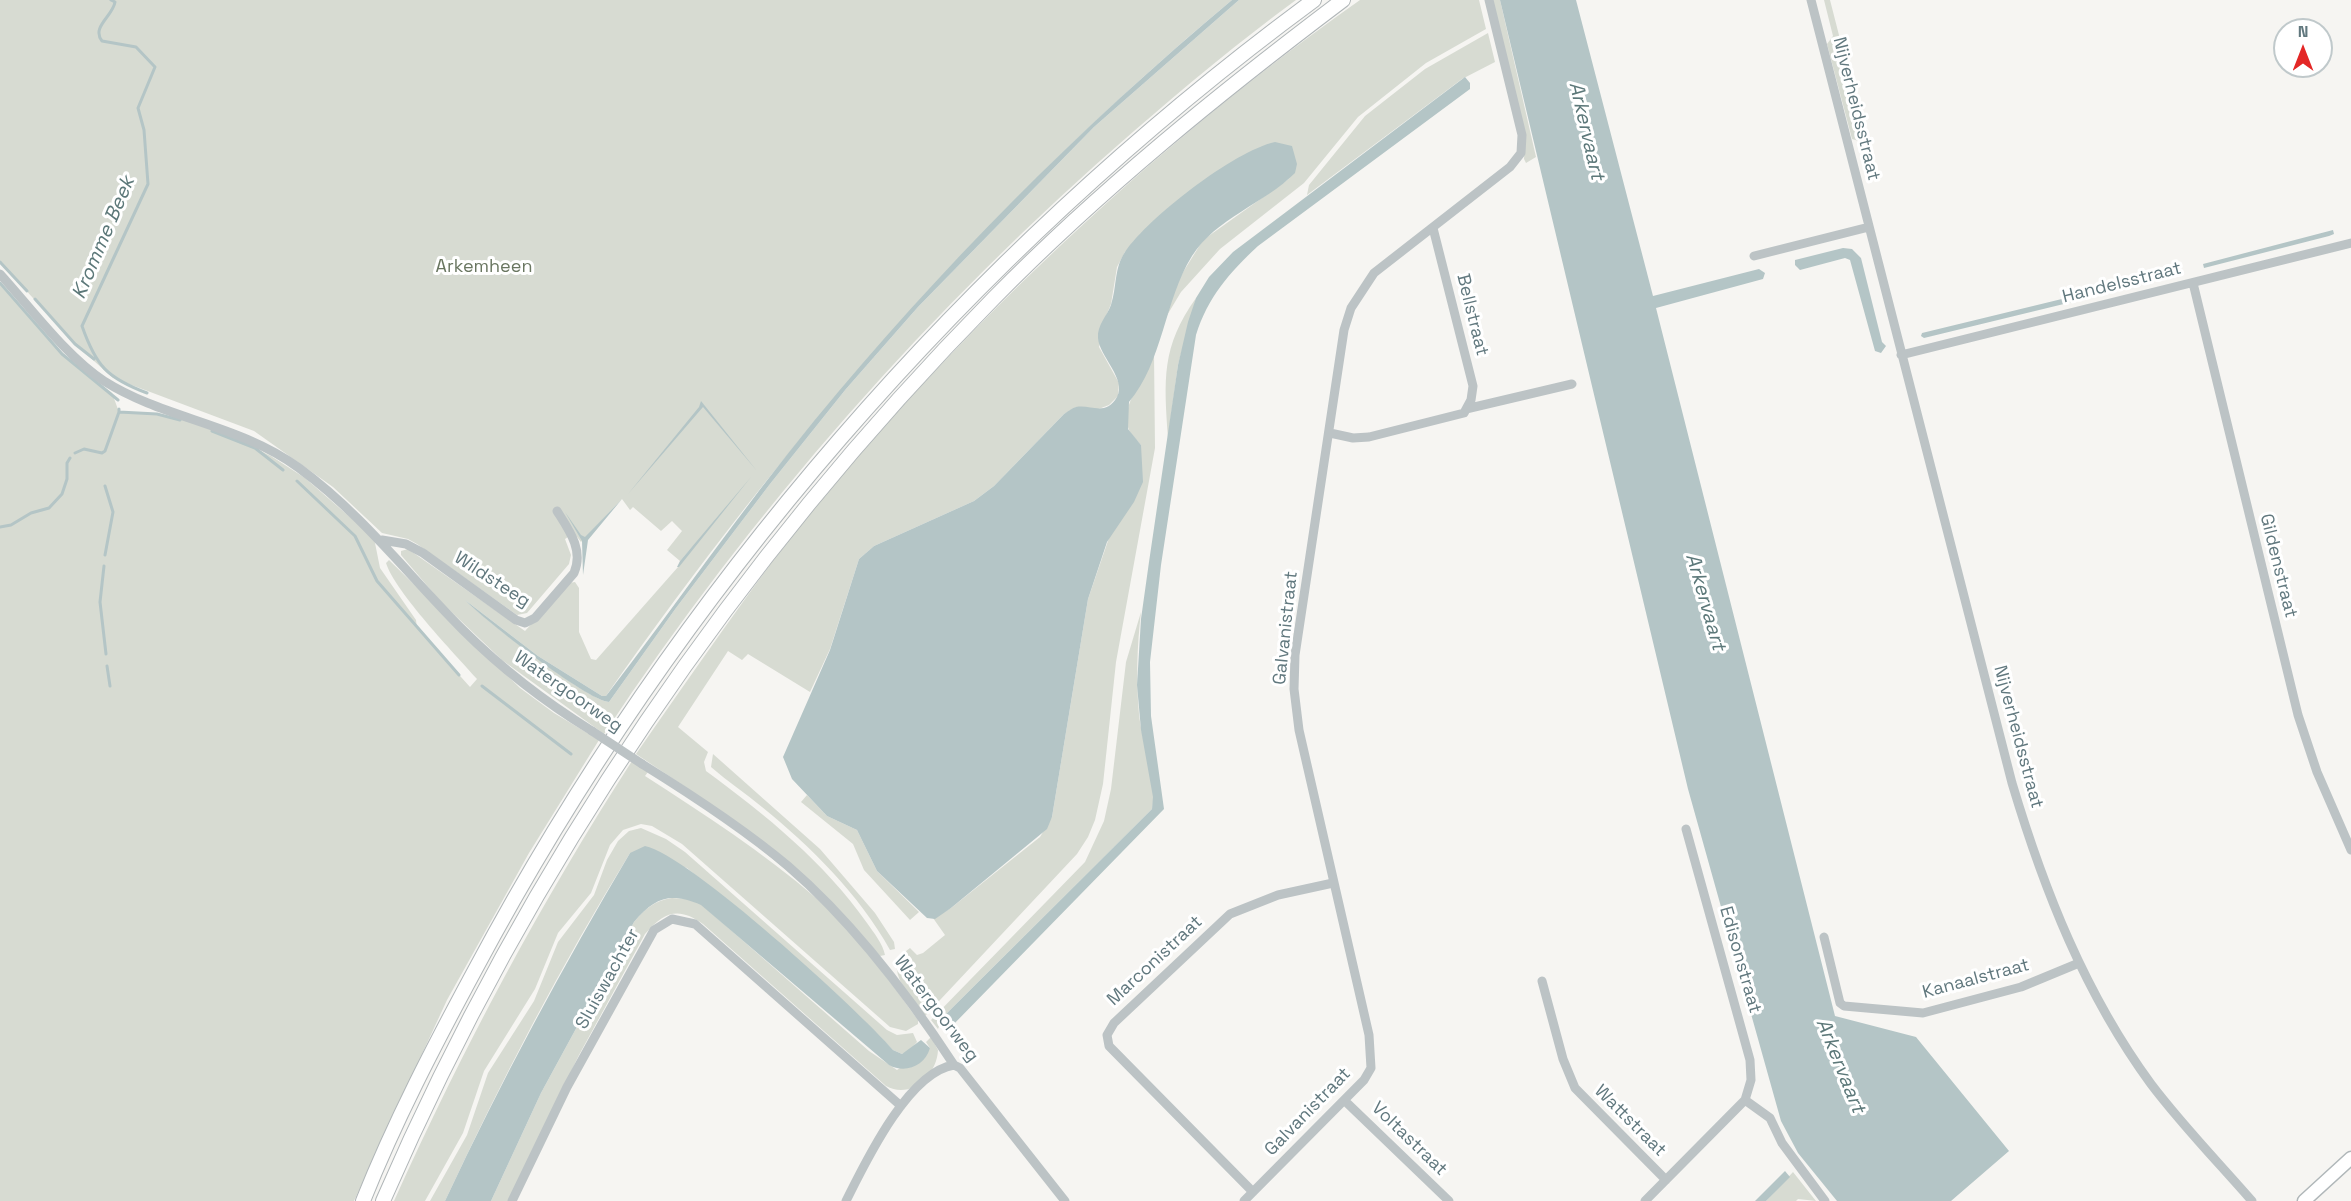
<!DOCTYPE html>
<style>
body{margin:0}
#map{position:relative;width:2351px;height:1201px;overflow:hidden;background:#f6f5f2;font-family:"Space Grotesk",sans-serif}
canvas{display:block}
.north{position:absolute;left:2273px;top:18px;width:60px;height:60px;box-sizing:border-box;background:#fff;border:2px solid #c0c9cb;border-radius:50%;rotate:0deg;font-size:16px;font-weight:700;line-height:24px;text-align:center;color:#61787e}
.north::after{content:'';display:block;margin:auto;width:21px;height:27px;background:#e32726;clip-path:polygon(50% 0,100% 100%,50% 72%,0 100%)}
</style>
<div id="map">
<canvas width="2351" height="1201"></canvas>
<div class="north">N</div>
</div>
<script>
const g = document.querySelector('canvas').getContext('2d');
g.lineJoin = 'round';
function fill(path, color) { g.fillStyle = color; g.fill(path, 'evenodd'); }
function trace(path, color, width, dash) { g.strokeStyle = color; g.lineWidth = width; g.lineCap = dash ? 'butt' : 'round'; g.setLineDash(dash || []); g.stroke(path); }
function write(font, color, halo, rows, align = 'center') {
  g.font = font + ' "Space Grotesk",sans-serif'; g.lineWidth = 6; g.setLineDash([]); g.textBaseline = 'middle'; g.strokeStyle = halo; g.fillStyle = color; for (const [text, x, y, turn = 0] of rows) {
    g.save(); g.translate(x, y); g.rotate((+turn || 0) * Math.PI / 180); g.textAlign = isNaN(turn) ? turn : align; if (halo) g.strokeText(text, 0, 0); g.fillText(text, 0, 0); g.restore();
  }
}
const green = new Path2D(`
 M0,0H1232C991,201 786,439 606,696H602L538,656L465,600C484,619 587,700 609,702L676,608L770,484L846,389L918,307L1094,127L1239,0H1296C1240,41 1186,86 1134,131C931,307 752,510 604,734L502,660L441,602L401,555V551L408,549L525,631L569,583L575,582L579,588V632L591,659L596,660L678,567L693,546L680,561L667,550L682,531L672,521L661,531L633,507L630,510L622,499L581,542L574,533L565,539L571,555L569,564L527,613L517,615L417,544L408,539L382,533L333,487L254,431L113,378L75,344L0,262Z
 M1360,0H1479L1486,29L1426,63L1358,117L1304,183L1220,249L1181,292L1163,322L1180,277L1203,240L1290,178L1125,252L1117,267L1111,304L1106,316L1099,347L1119,383L1118,396L1109,405L1096,410L1076,407L1064,414L994,486L974,501L874,546L859,559L830,649L810,692L748,654L742,660L728,651L678,727L708,752L704,762L706,771C766,815 824,862 867,923C874,933 883,944 885,955L880,956L850,923L687,788L636,754C694,671 752,586 815,506C872,436 934,371 997,307C1112,193 1228,93 1360,0Z
 M1492,0H1500L1536,157L1526,163L1524,159L1525,142Z
 M1824,0H1830L1862,125V128L1857,131L1862,142L1852,139L1827,44L1833,36Z
 M1488,33L1495,62L1462,79L1307,195L1309,185L1365,116L1425,69Z
 M0,283L62,354L112,393L119,412L172,416L223,433L271,456L305,478L374,538L380,568L416,620L417,628L470,687L477,679C455,654 395,592 386,563L389,560L520,688L554,713L599,740L529,853L447,1000L354,1201H0Z
 M1196,298L1178,365L1168,438C1164,380 1161,347 1196,298Z
 M1154,353L1155,448L1116,662L1103,784L1095,820L1088,837L1077,854L925,1016C912,998 893,981 897,958L910,948L917,955L923,953L945,935L933,918L951,908L1040,837L1052,817L1088,599L1141,445C1137,440 1131,435 1129,430C1118,407 1147,376 1154,353Z
 M1141,612C1137,646 1136,680 1139,714C1141,737 1158,790 1152,809L943,1017L938,1029L931,1020L1085,862L1104,821L1111,789L1126,662Z
 M713,754L820,849L875,913L894,942L895,949L890,950C859,894 811,847 762,807C745,793 727,781 711,767Z
 M632,761L648,772L645,776C704,814 763,852 816,898C856,933 887,977 918,1020V1024L906,1031L890,1027L682,844L652,826L641,824L623,830L610,845L591,893L558,933L535,989L484,1071L463,1133L425,1201H394C463,1048 541,902 632,761Z
 M807,795L827,816L857,830L877,871L919,912L910,920L864,870L853,844L801,802Z
 M641,828L666,839L685,852L887,1030L897,1035L913,1033L917,1042L909,1051L902,1054L893,1050L825,984L687,868L630,853C561,965 501,1081 445,1201H430L467,1135L488,1073L534,1001L558,942L594,895L607,860L618,841L629,831Z
 M672,898L687,899L701,904L869,1051L897,1070L930,1048L926,1042L931,1037L938,1050C937,1075 911,1100 886,1086L703,924C678,906 664,912 645,934L579,1055L508,1201H491L541,1093L634,922C646,908 654,901 672,898Z
 M1793,1172L1816,1201L1798,1199L1796,1201H1766Z`);
const water = new Path2D(`
 M1232,0H1239L1094,127L918,307L846,389L770,484L676,608L609,702C586,700 484,620 465,600L538,656L602,696H606C676,605 741,510 814,421C940,268 1080,127 1232,0Z
 M1500,0H1576L1653,296L1759,269L1765,273L1763,279L1656,308L1835,1016L1916,1037L2009,1151L1951,1201H1837L1798,1153L1781,1121L1688,789Z
 M1465,77L1470,83V89L1258,246C1229,273 1208,297 1196,335L1161,565L1150,662L1151,716L1164,809L951,1027H945L943,1017L1152,809L1153,797L1141,730L1137,685L1141,619L1149,562L1178,365L1188,322L1196,298L1209,277L1233,252Z
 M1275,142L1292,146L1297,164L1295,173C1264,204 1216,218 1192,256C1164,301 1163,362 1129,402L1128,429L1141,445L1143,482L1134,502L1107,542L1088,599L1052,817L1047,829L951,908L935,919L927,918L877,871L857,830L827,816L792,779L783,757L830,650L859,559L874,546L974,501L994,486L1064,414C1067,412 1072,408 1076,407C1091,404 1105,417 1117,397C1127,379 1099,356 1098,338C1097,325 1107,316 1111,305C1117,287 1114,268 1125,252C1149,217 1234,151 1275,142Z
 M2333,230L2334,234L2329,236L2204,268L2203,264Z
 M1843,248L1852,249L1861,258L1882,342L1886,346L1881,353L1875,351L1850,260L1845,258L1800,270L1795,265V260Z
 M2070,297L2072,302L1924,338L1921,336L1922,333Z
 M701,401L757,471L703,407L628,494L699,407Z
 M751,477L679,567H677L680,561Z
 M622,499L588,540L583,575L582,541L565,512L581,535L585,537Z
 M645,846C688,854 860,1011 893,1050L902,1054L921,1040L930,1048C925,1066 905,1074 889,1065L701,905C671,892 655,897 634,922L541,1093L491,1201H445C501,1081 563,966 630,853Z
 M1785,1171L1790,1177L1766,1201H1755Z`);
const stream = new Path2D(`
 M111,0L115,2C113,16 91,27 102,41L136,47L155,67L138,108L144,130L148,184L82,326C96,366 107,378 147,393
 M0,262L27,291
 M0,283L62,354L118,400
 M35,299L75,344L94,359
 M119,409V412L157,414L180,420
 M212,431L255,448L283,470
 M75,453L84,449L102,453L105,451L119,412
 M297,481L355,536L377,581L459,675
 M105,486L113,512L105,555
 M0,527L11,525L31,513L49,508L62,494L67,479V463L70,458
 M104,566L100,602L106,654
 M107,666L110,686
 M482,686L571,754`);
const minor = new Path2D(`
 M1811,0L2012,783C2044,890 2085,994 2151,1084C2182,1125 2218,1162 2252,1201
 M1754,256L1869,227
 M0,274C31,308 66,356 104,381C164,419 239,424 299,468C362,514 408,575 463,630C502,669 545,702 592,731
 M2193,283L2298,715L2317,772L2351,850
 M1901,355L2351,243
 M1466,409L1572,384
 M1330,433L1353,438L1369,437L1464,413L1471,400L1473,386L1433,228
 M382,540L406,544L423,553L516,620L525,623L535,618L574,573C584,550 569,530 557,511
 M642,764C692,795 743,828 788,866C853,922 907,993 954,1065L960,1068L1065,1201
 M1824,937L1840,1003L1844,1006L1923,1013L2021,987L2079,963
 M1542,981L1563,1059L1575,1088L1666,1180
 M1745,1100L1770,1118L1782,1143L1825,1201
 M1345,1101L1449,1201
 M1253,1192L1109,1046L1107,1035L1114,1023L1230,914L1278,895L1333,883
 M512,1201L567,1087L654,930L672,919L695,924L901,1106
 M846,1201C865,1163 908,1072 954,1065
 M1244,1201L1364,1080L1371,1068L1369,1035L1299,730L1294,689L1295,655L1344,330L1351,308L1374,273L1510,167L1521,153L1522,135L1489,0
 M1645,1201L1745,1100L1751,1080L1750,1060L1686,829`);
const major = new Path2D(`
 M2304,1201L2351,1158`);
const highway = new Path2D(`
 M363,1201C395,1121 434,1046 475,970C677,591 968,255 1314,0
 M383,1201C528,866 736,560 993,299C1100,190 1221,92 1343,0`);
const minorBridge = new Path2D(`
 M592,731L642,764`);
const streetNames = [
 ["Nijverheidsstraat",1856,109,76],
 ["Handelsstraat",2122,283,-14],
 ["Bellstraat",1472,315,76],
 ["Gildenstraat",2278,566,76],
 ["Wildsteeg",492,580,33],
 ["Galvanistraat",1286,628,-84],
 ["Watergoorweg",568,692,35],
 ["Nijverheidsstraat",2018,737,75],
 ["Edisonstraat",1740,960,74],
 ["Marconistraat",1155,961,-43],
 ["Sluiswachter",608,979,-61],
 ["Kanaalstraat",1976,979,-15],
 ["Watergoorweg",936,1009,53],
 ["Galvanistraat",1308,1112,-46],
 ["Wattstraat",1630,1121,45],
 ["Voltastraat",1409,1139,44]
];
const parkNames = [
 ["Arkemheen",484,267]
];
const waterNames = [
 ["Arkervaart",1586,131,77],
 ["Kromme Beek",104,238,-67],
 ["Arkervaart",1705,602,74],
 ["Arkervaart",1840,1066,68]
];
fill(green, '#d7dbd2');
fill(water, '#b4c5c6');
trace(stream, '#b4c5c6', 3);
trace(major, '#b0b7b9', 15);
trace(highway, '#b0b6b8', 16);
trace(minor, '#bcc3c5', 9);
trace(major, '#fff', 12);
trace(highway, '#fff', 14);
trace(minorBridge, '#bcc3c5', 9);
write('18px', '#61787e', '#fff', streetNames);
write('18px', '#697660', '#fff', parkNames);
write('italic 20px', '#5c7879', '#fff', waterNames);
</script>
